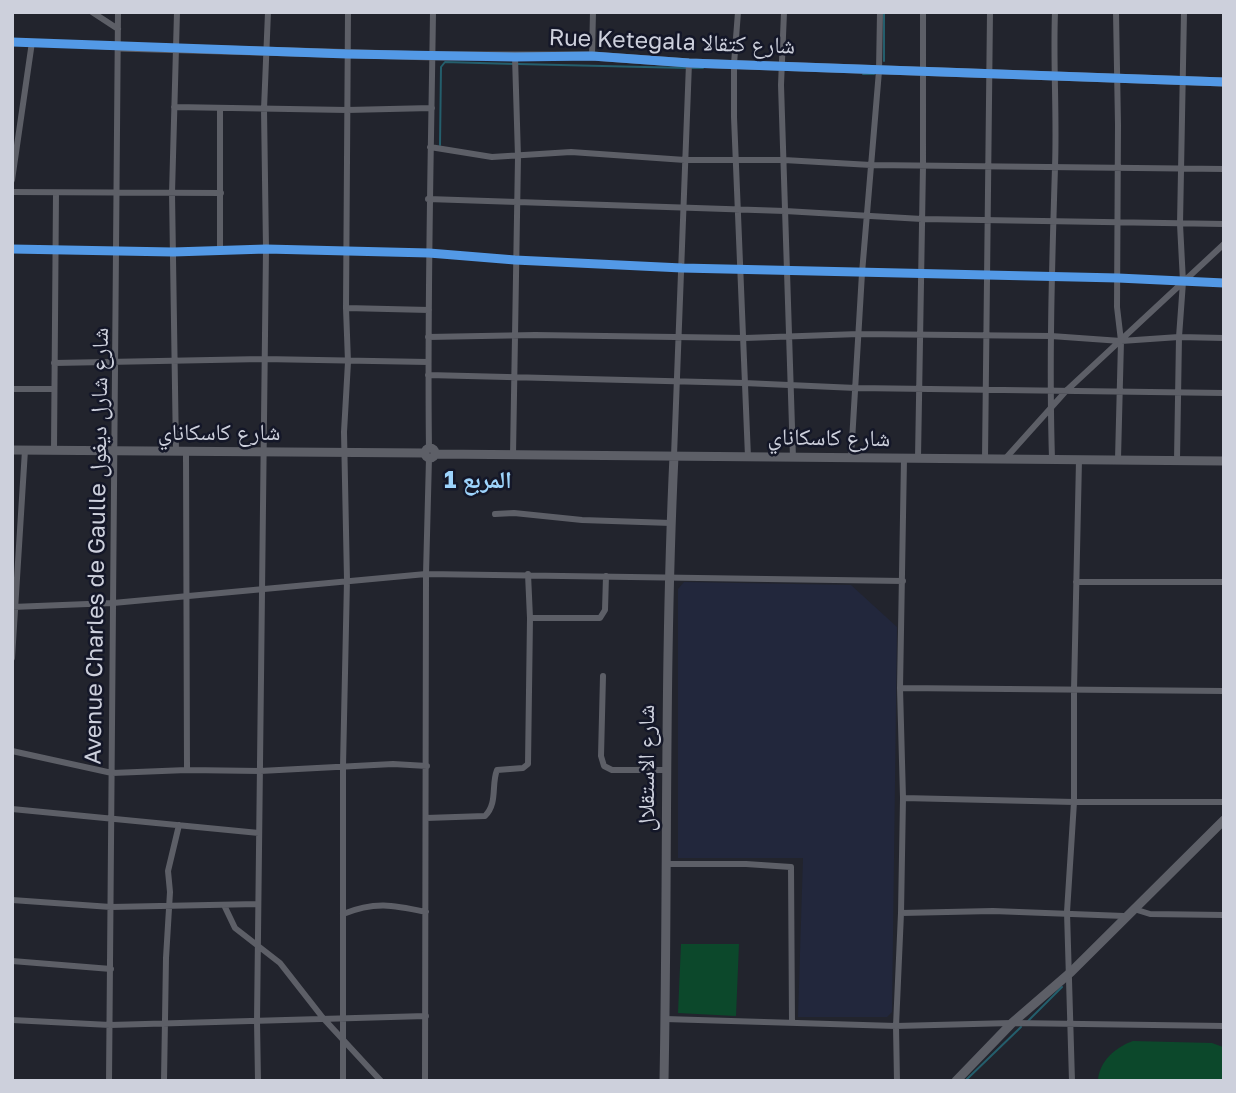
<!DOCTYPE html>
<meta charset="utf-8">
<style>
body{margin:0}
#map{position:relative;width:1236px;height:1093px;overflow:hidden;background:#22242d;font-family:"Golos Text",sans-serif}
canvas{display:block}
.frame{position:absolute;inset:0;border:14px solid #cdd0dc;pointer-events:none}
</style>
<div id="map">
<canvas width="1236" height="1093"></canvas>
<div class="frame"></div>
</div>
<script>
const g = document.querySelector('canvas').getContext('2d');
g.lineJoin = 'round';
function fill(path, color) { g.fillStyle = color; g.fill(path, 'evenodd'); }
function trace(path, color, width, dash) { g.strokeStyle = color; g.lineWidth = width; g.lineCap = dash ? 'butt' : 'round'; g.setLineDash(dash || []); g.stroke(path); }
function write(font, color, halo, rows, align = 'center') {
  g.font = font + ' "Golos Text","Noto Naskh Arabic",sans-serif'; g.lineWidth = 5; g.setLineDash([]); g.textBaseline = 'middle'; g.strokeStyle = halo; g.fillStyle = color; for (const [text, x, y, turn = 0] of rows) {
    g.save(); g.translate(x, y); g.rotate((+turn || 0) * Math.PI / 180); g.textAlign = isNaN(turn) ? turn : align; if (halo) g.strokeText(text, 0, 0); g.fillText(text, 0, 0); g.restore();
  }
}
const built = new Path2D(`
 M684,582L851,585L897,627L892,1012L887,1017H798L803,858H678V589Z`);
const green = new Path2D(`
 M681,944H739L736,1016L678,1013Z
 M1133,1041L1212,1043L1223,1047L1224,1081H1098C1099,1061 1116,1047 1133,1041Z`);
const stream = new Path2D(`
 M884,61V12
 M518,64L687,68
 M691,68H703
 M863,74H874
 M440,145L441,67L445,62L514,64
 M1028,1021L1062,987
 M965,1081L1021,1027`);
const street = new Path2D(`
 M92,12L118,29
 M738,12L734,64V117L748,457
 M784,12L781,85L793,458
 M1116,12L1118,125L1117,307L1121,341L1118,459
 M12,42L119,47
 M592,56L593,12
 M174,107L347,110L432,108
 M220,108V251
 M430,147L492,157L571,152L685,160H784L871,165L1224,169
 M12,180L32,42
 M12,192L221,193
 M428,199L785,211L922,219L1224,224
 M12,249L173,252L266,249L429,253L515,260L682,268L1118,278L1224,283
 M346,308L429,310
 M428,337L535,335L745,338L859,334L1051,336L1121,341L1179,337L1224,338
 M54,363L263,359L428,362
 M428,375L744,383L856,388L1224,393
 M12,389H54
 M429,449C427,303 431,158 433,12
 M54,450L56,193
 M176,452L172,193L177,12
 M186,452L187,770
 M513,455L518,157L515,57
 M674,456L689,63
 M851,458L862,273L879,71L880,12
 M918,458L923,166V12
 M985,459L990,12
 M1005,459L1066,391L1224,244
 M1052,459C1049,362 1052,264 1055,167C1057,115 1053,64 1055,12
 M1177,460L1179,337L1183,282L1180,224L1184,12
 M495,514L514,513L582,520L671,523
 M1076,582H1224
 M12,607L113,603L426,574L903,581
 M530,618H600L605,610L606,576
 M12,658L25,450
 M603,676L601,756L604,766L612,770H666
 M900,688L1224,691
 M12,751L112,773L187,770L260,771L393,764L427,766
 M903,798L1074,802H1224
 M12,809L259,833
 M426,818L485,816C498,803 491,785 497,770L523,768L528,764L530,618L528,574
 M666,864H746L791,867L792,1023
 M12,900L111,907L258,904
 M224,905L235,928L280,963L323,1018L381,1081
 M1134,909L1150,914L1224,915
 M901,913L993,911L1124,916
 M343,914C375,901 393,905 426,912
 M12,961L111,969
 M665,1019L896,1026L1012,1023L1224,1026
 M12,1020L110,1025L426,1016
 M109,1081L118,12
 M164,1081L166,958L170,892L168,871L179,825
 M258,1081L257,1021L266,249L264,109L268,12
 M343,1081V766L347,580L344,432L348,362L346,308L348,12
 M425,1081L426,574L429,458
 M897,1081L896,1026L901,913L903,798L900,688L904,459
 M1072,1081L1067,912L1074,802V690L1079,460`);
const secondary = new Path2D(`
 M119,47L432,56H592L689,63L1224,82
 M425 453a5 5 0 1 1 10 0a5 5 0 1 1-10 0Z
 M12,450L425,453
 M435,454L1224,461
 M664,1081C668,873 664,665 674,456
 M956,1081L1012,1023L1071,972L1224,820`);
const cycleway = new Path2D(`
 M12,42L347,54L515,57L592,56L689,63L1224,82
 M12,249L173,252L266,249L429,253L515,260L682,268L1118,278L1224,283`);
const streetNames = [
 ["Rue Ketegala شارع كتقالا",672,42,2],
 ["شارع كاسكاناي",219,433],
 ["شارع كاسكاناي",829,438,1],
 ["Avenue Charles de Gaulle شارع شارل ديغول",97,546,-89],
 ["شارع الاستقلال",647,768,-90]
];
const neighbourhoodNames = [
 ["المربع 1",478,480]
];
fill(built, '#22273c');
fill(green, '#0c482b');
trace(stream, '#245e6c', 2);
trace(street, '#5d5f67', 6);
trace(secondary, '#5d5f67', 9);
trace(cycleway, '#5399e6', 9);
write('23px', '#cdd0dc', '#141728', streetNames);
write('bold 24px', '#9dd4fc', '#141728', neighbourhoodNames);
</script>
